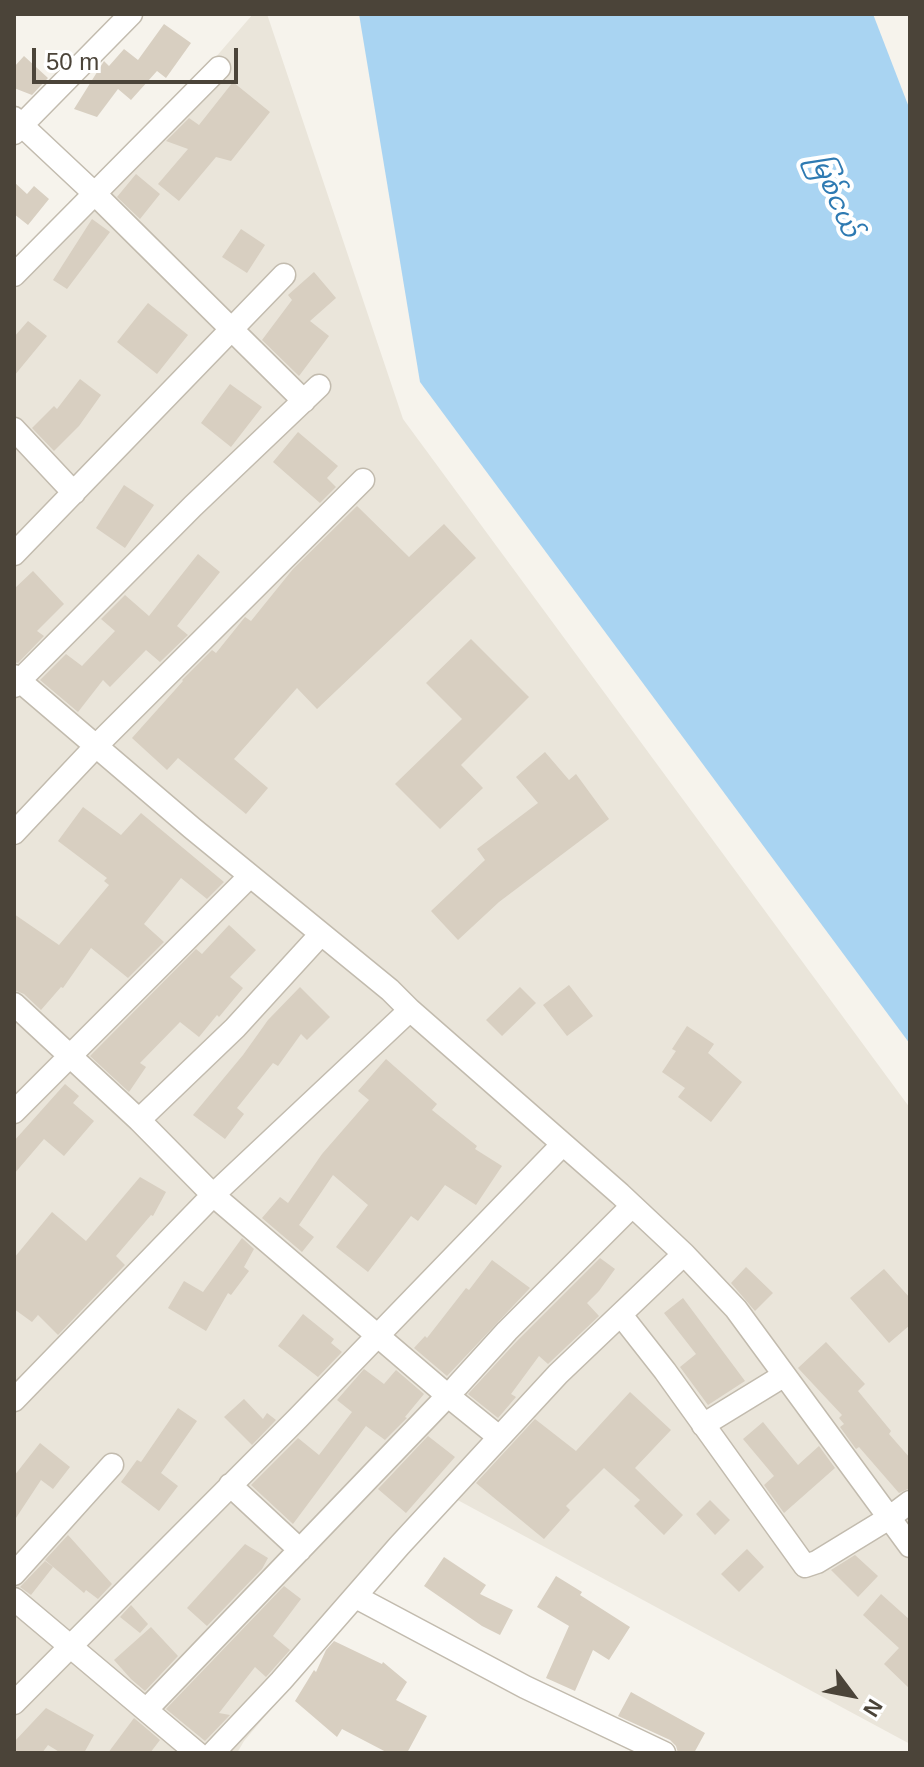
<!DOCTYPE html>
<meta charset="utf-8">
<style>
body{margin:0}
#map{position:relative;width:924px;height:1767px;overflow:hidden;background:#f6f3ec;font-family:Arial,sans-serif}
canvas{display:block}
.frame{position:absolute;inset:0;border:16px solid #4b4439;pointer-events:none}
.north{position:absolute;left:812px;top:1655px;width:80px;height:80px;-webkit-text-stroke:6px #fff;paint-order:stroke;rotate:122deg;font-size:22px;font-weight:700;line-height:32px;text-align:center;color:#4b4439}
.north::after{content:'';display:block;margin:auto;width:28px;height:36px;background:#4b4439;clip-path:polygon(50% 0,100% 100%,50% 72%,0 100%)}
.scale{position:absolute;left:32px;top:48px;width:206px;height:36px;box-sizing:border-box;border:4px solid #4b4439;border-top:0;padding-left:10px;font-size:24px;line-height:28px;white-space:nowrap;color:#4b4439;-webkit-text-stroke:6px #fff;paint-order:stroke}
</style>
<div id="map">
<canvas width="924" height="1767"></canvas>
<div class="frame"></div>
<div class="north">N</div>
<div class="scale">50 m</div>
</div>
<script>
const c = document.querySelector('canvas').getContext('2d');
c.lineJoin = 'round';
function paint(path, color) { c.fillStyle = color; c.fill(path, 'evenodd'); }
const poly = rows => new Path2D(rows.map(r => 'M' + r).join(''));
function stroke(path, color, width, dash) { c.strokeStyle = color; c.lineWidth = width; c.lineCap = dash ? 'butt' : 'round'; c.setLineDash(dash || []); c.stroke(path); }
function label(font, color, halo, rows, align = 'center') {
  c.font = font + ' Arial,"Noto Sans Myanmar",sans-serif'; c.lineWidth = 8; c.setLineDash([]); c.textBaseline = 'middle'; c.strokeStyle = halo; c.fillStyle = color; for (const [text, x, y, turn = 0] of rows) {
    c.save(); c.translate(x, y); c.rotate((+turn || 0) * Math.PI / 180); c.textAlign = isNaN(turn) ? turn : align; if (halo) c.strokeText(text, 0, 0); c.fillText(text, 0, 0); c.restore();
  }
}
paint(poly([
 [253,14,267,14,403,419,910,1108,910,1744,452,1497,244,1741,237,1753,14,1753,14,291]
]), '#eae5da');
paint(poly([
 [359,14,873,14,910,110,910,1044,420,382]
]), '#a9d4f2');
paint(poly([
 [164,24,191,43,166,78,157,71,131,100,118,89,97,117,74,109,104,61,109,66,124,49,138,60],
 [24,56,48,78,32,95,14,88,14,67],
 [233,82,270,112,231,161,216,157,179,201,158,184,188,149,166,141,189,118,199,125],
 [136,174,160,194,140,219,117,197],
 [14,182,27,194,34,186,49,199,28,225,14,214],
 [92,219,110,232,67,289,53,280],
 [241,229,265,245,247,273,222,257],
 [314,272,336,298,310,321,329,336,299,376,262,340,292,300,288,295],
 [148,303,188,335,157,374,117,342],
 [28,321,47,336,14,376,14,337],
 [80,379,101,395,79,426,54,451,32,428,54,406,57,409],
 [230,384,262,407,231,447,201,423],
 [298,432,338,466,327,478,336,487,320,503,273,462],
 [124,485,154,505,125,548,96,528],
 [357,506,409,557,444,524,476,558,317,709,297,688,234,759,268,788,246,814,178,758,167,770,132,738,183,681,182,680,212,650,216,653,245,617,251,621,293,569],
 [198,554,220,572,177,626,188,635,160,662,146,650,110,687,103,680,78,712,40,680,66,654,82,666,115,631,101,619,125,595,149,616],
 [33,571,64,604,37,631,44,636,18,663,14,662,14,589],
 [471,639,529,697,461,765,483,788,440,829,395,784,462,719,426,683],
 [545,752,569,780,576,774,609,819,499,902,458,940,431,911,485,860,477,849,538,803,516,777],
 [83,807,121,835,141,813,224,882,207,899,181,878,144,924,164,942,128,978,91,948,63,988,61,987,41,1010,24,994,14,990,14,914,59,945,109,885,104,881,107,878,58,841],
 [229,925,256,950,230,977,243,988,219,1017,217,1015,199,1037,180,1022,140,1063,146,1067,129,1092,90,1056,196,949,202,954],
 [569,985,593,1016,567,1036,543,1005],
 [300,987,330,1017,307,1040,301,1034,278,1066,273,1063,237,1108,244,1114,225,1139,193,1115,243,1055,268,1020],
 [520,987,536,1003,502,1036,486,1020],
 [687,1026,714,1044,708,1053,742,1082,711,1122,678,1097,685,1088,662,1072,676,1051,672,1049],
 [386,1059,437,1104,432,1110,477,1146,475,1149,502,1166,476,1205,445,1185,418,1221,411,1216,368,1272,336,1247,368,1205,333,1175,299,1225,314,1237,302,1252,262,1218,280,1197,288,1203,322,1154,369,1100,358,1091],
 [65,1084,79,1096,73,1103,94,1121,64,1156,44,1139,14,1174,14,1141],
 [140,1177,166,1192,153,1216,151,1215,116,1256,125,1265,58,1335,38,1315,32,1322,14,1309,14,1258,52,1212,86,1241],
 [242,1238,254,1249,244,1267,249,1271,231,1295,228,1293,206,1331,168,1308,184,1281,203,1292],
 [600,1258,615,1269,599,1291,587,1303,599,1316,548,1364,539,1356,511,1394,516,1397,498,1418,468,1394,517,1341],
 [492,1260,530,1288,447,1376,414,1348,425,1336,427,1338,466,1288,469,1290],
 [746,1267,773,1293,755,1311,731,1283],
 [884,1269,910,1298,910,1325,889,1343,850,1298],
 [683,1298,745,1381,708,1405,680,1367,696,1354,664,1313],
 [303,1314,334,1339,331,1343,342,1352,318,1377,278,1346],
 [826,1342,865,1384,858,1391,891,1431,889,1434,910,1458,910,1488,899,1493,859,1447,856,1449,840,1427,844,1424,839,1418,842,1415,798,1368],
 [364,1369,384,1384,396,1370,424,1394,405,1417,407,1418,385,1440,366,1426,293,1524,251,1485,298,1438,319,1455,352,1412,337,1400],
 [630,1392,671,1430,635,1468,683,1515,664,1535,634,1506,640,1500,604,1468,566,1506,570,1510,544,1539,476,1483,535,1419,576,1451],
 [244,1399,263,1419,267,1413,276,1420,252,1445,224,1417],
 [178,1408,197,1421,161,1473,178,1486,159,1511,121,1482,137,1460,141,1462],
 [763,1422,798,1465,819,1446,835,1468,784,1513,764,1485,774,1476,743,1439],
 [428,1436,455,1457,406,1513,378,1489],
 [40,1443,70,1467,53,1489,41,1480,14,1521,14,1476],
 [710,1500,730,1520,715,1535,696,1514],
 [68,1535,112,1584,98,1599,86,1590,84,1593,45,1560],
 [245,1544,268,1558,262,1569,207,1626,187,1608],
 [747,1549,764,1567,739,1592,721,1574],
 [855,1555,878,1576,858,1597,831,1570],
 [444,1557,486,1585,480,1594,513,1610,500,1635,482,1626,424,1586],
 [45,1561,53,1567,31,1595,20,1587],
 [556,1576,582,1592,580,1595,630,1627,609,1660,593,1650,575,1691,546,1678,569,1626,537,1607],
 [284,1586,301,1599,273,1636,290,1650,266,1677,255,1667,219,1713,230,1715,205,1741,166,1709],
 [881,1594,910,1620,910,1689,884,1664,899,1648,863,1615],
 [131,1605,148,1624,140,1633,120,1617],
 [151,1627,178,1656,145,1691,131,1679,114,1660],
 [334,1641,382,1664,383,1662,407,1682,396,1700,427,1716,407,1753,388,1753,342,1729,337,1737,295,1701,314,1670,316,1672,326,1650],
 [631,1692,705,1733,694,1753,678,1753,676,1746,670,1740,618,1716],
 [46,1708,94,1735,84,1753,61,1753,48,1745,42,1753,14,1753,14,1742],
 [134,1718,160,1740,150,1753,108,1753]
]), '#d8cfc1');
const minor = poly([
 [14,118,95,194,304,401],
 [14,133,131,14],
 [14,275,219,68],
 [14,429,74,493],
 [14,554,284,275],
 [14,676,192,828,390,990,410,1010,620,1194,684,1254],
 [14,686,193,506,319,386],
 [14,833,96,746,363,480],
 [14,1004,139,1120,213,1195,447,1395,499,1437],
 [14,1112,250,876],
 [139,1120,235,1028,321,934],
 [621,1315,665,1371,805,1566,817,1562,889,1518,910,1502],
 [14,1400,213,1195,410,1010],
 [703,1425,783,1376],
 [230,1485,300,1550],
 [14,1574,112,1465],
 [356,1597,525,1687,664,1753],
 [14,1599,197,1753],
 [14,1703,298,1418,562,1145],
 [146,1710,457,1386,507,1331,631,1207],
 [213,1753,281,1681,399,1546,558,1374,684,1254,736,1309,910,1546]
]);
stroke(minor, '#c2bbae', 25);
stroke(minor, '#fff', 22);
label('italic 26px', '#2e7ab2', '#fff', [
 ["မြစ်ငယ်",834,196,67]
]);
</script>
